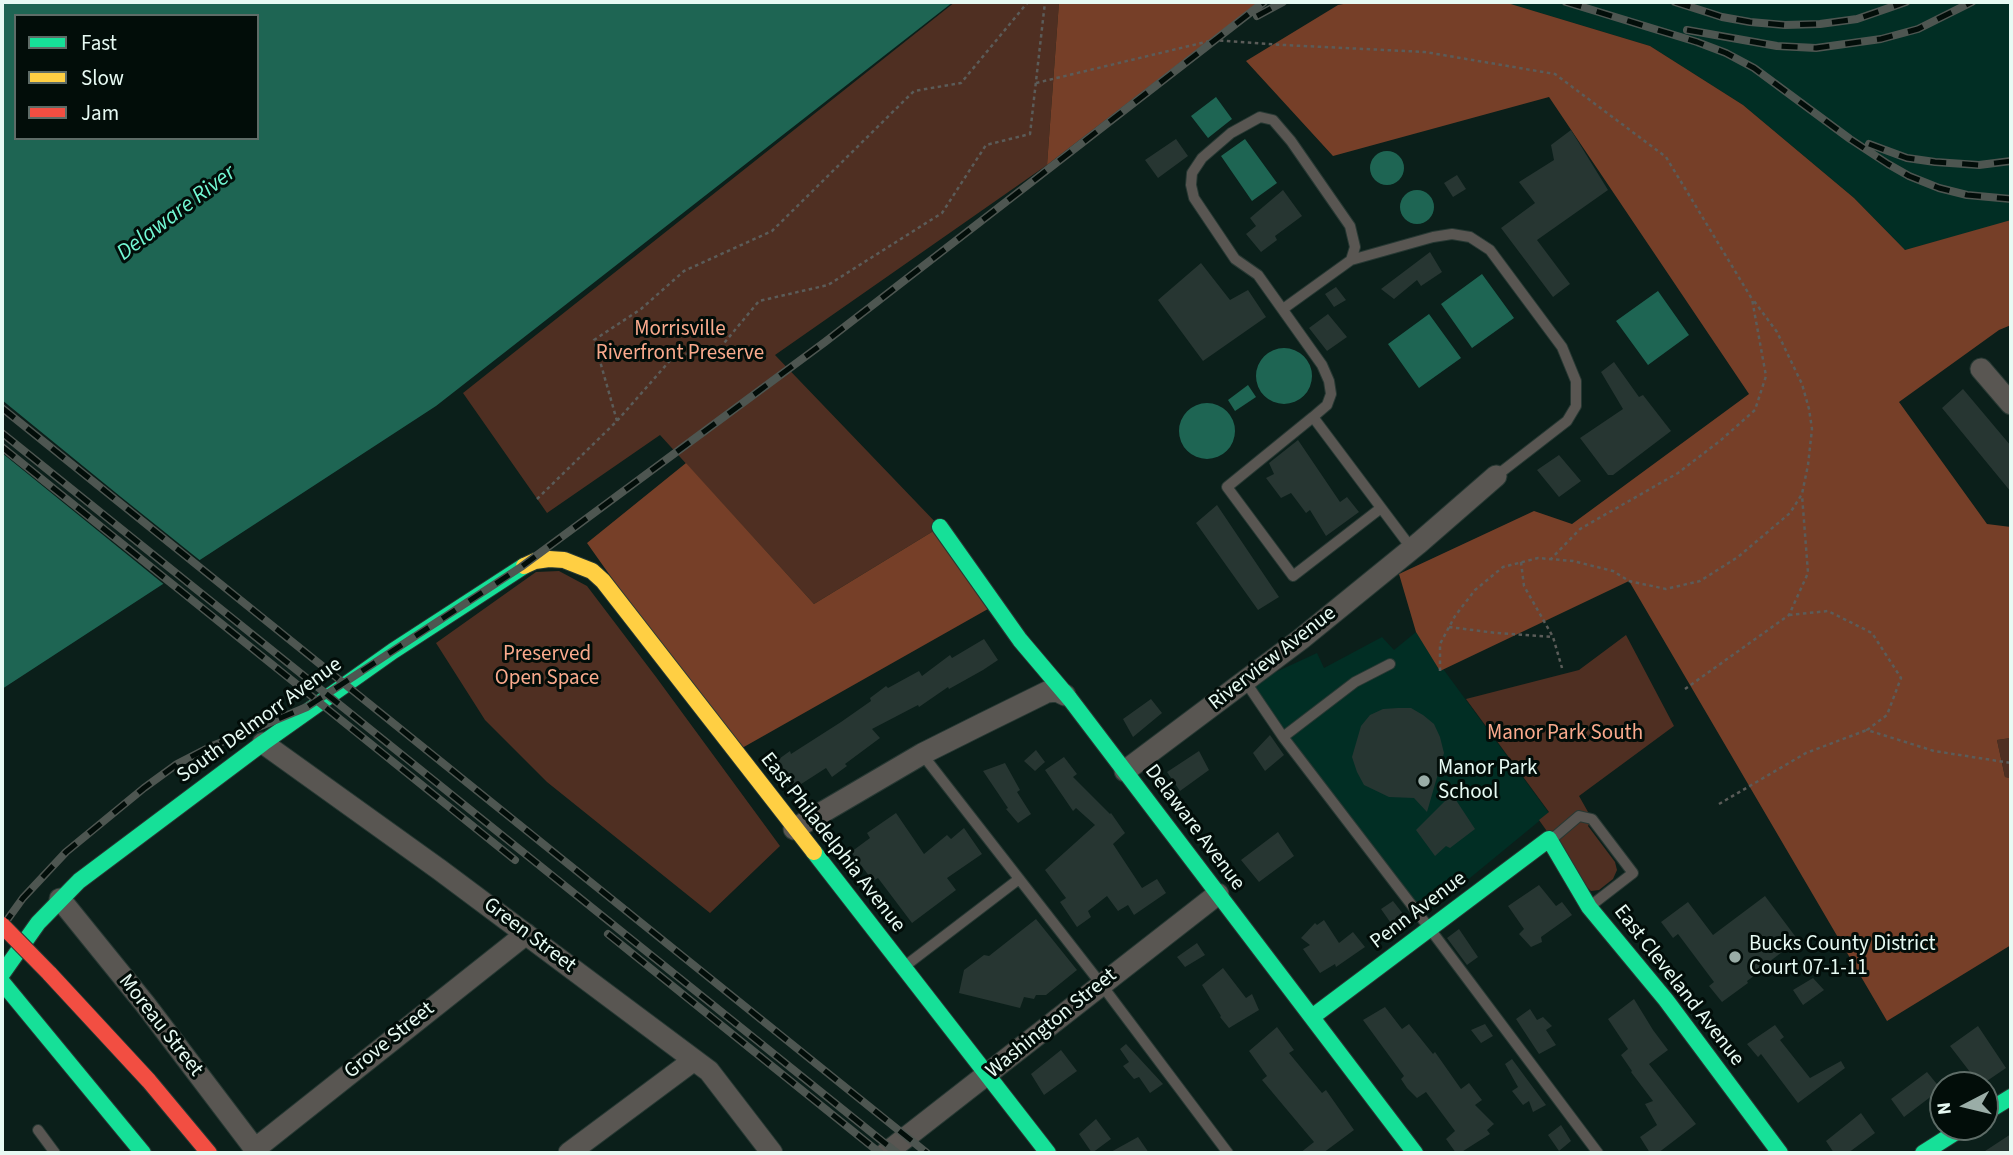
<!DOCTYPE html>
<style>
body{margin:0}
#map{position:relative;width:2013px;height:1155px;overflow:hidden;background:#0b1f1a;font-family:"Source Sans 3",sans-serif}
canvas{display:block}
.frame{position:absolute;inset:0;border:4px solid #e7faf3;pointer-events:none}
.legend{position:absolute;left:14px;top:14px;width:245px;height:126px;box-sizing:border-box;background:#020d09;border:2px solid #5e6c67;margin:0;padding:9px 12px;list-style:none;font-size:21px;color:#e7faf3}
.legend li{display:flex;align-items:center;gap:14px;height:35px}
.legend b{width:35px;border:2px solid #5e6c67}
.north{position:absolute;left:1929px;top:1071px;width:70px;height:70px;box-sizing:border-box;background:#020d09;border:2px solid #5e6c67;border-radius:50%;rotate:263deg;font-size:19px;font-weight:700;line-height:28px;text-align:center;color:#e7faf3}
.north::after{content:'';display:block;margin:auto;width:24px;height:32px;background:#9aada7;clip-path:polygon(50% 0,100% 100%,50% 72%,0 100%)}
</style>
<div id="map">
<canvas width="2013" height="1155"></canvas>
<div class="frame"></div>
<ul class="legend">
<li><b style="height:9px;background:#16e098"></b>Fast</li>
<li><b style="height:9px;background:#ffcf43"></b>Slow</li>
<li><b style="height:9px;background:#f24e42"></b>Jam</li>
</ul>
<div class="north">N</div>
</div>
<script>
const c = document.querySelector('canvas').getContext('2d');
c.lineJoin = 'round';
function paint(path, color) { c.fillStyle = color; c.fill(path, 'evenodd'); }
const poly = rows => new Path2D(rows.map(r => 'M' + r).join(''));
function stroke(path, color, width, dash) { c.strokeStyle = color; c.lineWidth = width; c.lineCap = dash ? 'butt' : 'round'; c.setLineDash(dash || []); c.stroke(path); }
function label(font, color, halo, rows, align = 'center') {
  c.font = font + ' "Source Sans 3",sans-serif'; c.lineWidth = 6; c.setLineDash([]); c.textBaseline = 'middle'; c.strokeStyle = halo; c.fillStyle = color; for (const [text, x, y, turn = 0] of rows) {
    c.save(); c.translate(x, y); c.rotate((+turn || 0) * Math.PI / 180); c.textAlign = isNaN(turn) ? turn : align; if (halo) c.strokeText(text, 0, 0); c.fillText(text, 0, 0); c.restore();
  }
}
paint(poly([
 [1476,2,2011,2,2011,221,1905,250,1854,198,1743,105,1650,46,1534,11],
 [1416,632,1549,813,1425,915,1298,749,1252,683,1317,653,1324,668,1382,637,1394,650]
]), '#012e24');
paint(poly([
 [955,2,1059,2,1047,165,775,355,940,527,814,604,660,435,547,513,463,393],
 [559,571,587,586,656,677,780,846,710,913,547,782,485,720,436,643,536,572],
 [1626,635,1674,726,1579,796,1592,819,1588,826,1615,862,1617,870,1613,879,1599,890,1591,891,1585,885,1539,820,1549,812,1466,699,1579,670],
 [2011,738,2011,778,2005,777,1997,740]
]), '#4f2f22');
paint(poly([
 [1059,2,1259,2,1047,165],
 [1354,2,1504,2,1650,46,1743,105,1854,198,1905,250,2011,220,2011,325,1999,330,1899,402,1987,524,2011,527,2011,738,1997,740,2005,777,2011,778,2011,945,1887,1021,1629,581,1440,671,1416,632,1399,574,1534,511,1572,524,1749,394,1549,97,1333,156,1246,61,1338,5],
 [686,463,814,604,940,527,995,605,735,752,587,543]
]), '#763f28');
paint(poly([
 [2,2,953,2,436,406,2,689],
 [16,16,257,16,257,138,16,138],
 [1216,97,1232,119,1208,138,1191,116],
 [1245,139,1277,183,1252,201,1221,156],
 '1370 168a17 17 0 1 1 34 0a17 17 0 1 1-34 0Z',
 '1400 207a17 17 0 1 1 34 0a17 17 0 1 1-34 0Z',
 [1482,274,1514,318,1472,348,1441,304],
 [1658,291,1689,335,1648,365,1616,321],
 [1429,314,1461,358,1419,388,1388,344],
 '1256 376a28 28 0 1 1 56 0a28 28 0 1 1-56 0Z',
 [1248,385,1256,397,1235,411,1228,400],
 '1179 431a28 28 0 1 1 56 0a28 28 0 1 1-56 0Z'
]), '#1e6553');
paint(poly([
 [2,400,121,497,202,562,166,586,2,453]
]), '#0b1f1a');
paint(poly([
 [1571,130,1608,190,1537,240,1570,284,1553,297,1501,228,1535,203,1519,182,1554,160,1551,145],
 [1176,139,1188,156,1158,178,1145,160],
 [1457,175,1466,189,1453,197,1444,183],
 [1283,190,1302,216,1275,236,1277,240,1261,252,1246,234,1256,226,1250,218],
 [1430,252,1442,272,1421,286,1417,280,1394,299,1381,289],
 [1201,263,1230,300,1248,290,1266,317,1203,361,1158,300],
 [1336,287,1346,300,1334,307,1325,294],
 [1328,314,1347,337,1327,351,1309,328],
 [1614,362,1639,397,1643,395,1671,431,1613,475,1608,475,1580,438,1623,409,1601,372],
 [1963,389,2011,446,2011,492,1942,408],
 [1298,440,1340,502,1347,497,1359,512,1326,536,1310,510,1306,513,1291,493,1281,498,1266,478,1274,474,1269,463],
 [1559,455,1581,481,1559,497,1537,470],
 [1217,505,1279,597,1258,610,1196,523],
 [984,639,998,660,983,670,949,689,948,687,919,707,918,705,872,729,880,738,845,764,847,766,832,777,826,768,795,788,776,761,790,751,791,754,841,722,871,701,870,698,886,686,888,688,919,671,922,676,950,655,952,658],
 [1151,699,1162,713,1133,737,1123,719],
 [1398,708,1411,708,1423,715,1434,724,1440,737,1444,753,1427,812,1414,798,1389,797,1364,785,1357,772,1352,757,1361,726,1370,715,1383,709],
 [1270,735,1284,755,1265,771,1253,753],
 [1036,750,1045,762,1035,771,1024,761],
 [1199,751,1209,770,1180,791,1167,772],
 [1064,757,1077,774,1073,777,1110,814,1111,813,1125,833,1113,844,1142,888,1157,879,1166,893,1134,915,1128,905,1118,911,1107,896,1088,911,1091,917,1077,927,1060,902,1066,898,1045,870,1095,825,1076,808,1073,811,1045,770],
 [1005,763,1020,790,1017,792,1031,814,1018,823,1006,809,1008,808,983,771],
 [1452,794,1475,829,1450,848,1446,846,1435,856,1416,830],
 [896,813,924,854,947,835,951,839,964,828,982,854,947,878,956,890,912,923,878,878,873,881,851,852,870,838,867,833],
 [1278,832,1294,856,1259,882,1241,860],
 [1539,885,1556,906,1562,902,1572,915,1541,937,1542,942,1531,947,1519,934,1524,929,1508,906],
 [1765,896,1798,940,1753,974,1754,976,1747,981,1748,983,1722,1002,1709,986,1714,982,1678,934,1673,938,1661,922,1688,902,1713,935],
 [1393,901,1407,919,1395,929,1381,909],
 [1036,919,1077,970,1046,995,1036,995,1034,999,1024,997,1020,1008,959,993,964,970,984,955,989,956],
 [1324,920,1339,943,1353,932,1365,947,1336,967,1335,964,1320,973,1303,949,1310,945,1301,938,1315,923,1317,925],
 [1459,929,1478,957,1467,965,1447,938],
 [1197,943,1205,955,1185,967,1177,957],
 [1223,968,1246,998,1252,994,1259,1010,1229,1028,1220,1017,1221,1016,1202,985],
 [1813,978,1824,990,1803,1005,1793,990],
 [1634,999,1653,1030,1668,1050,1649,1064,1696,1124,1658,1153,1650,1153,1640,1137,1657,1125,1645,1104,1653,1101,1631,1072,1632,1071,1621,1055,1628,1049,1608,1019],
 [1385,1007,1402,1029,1409,1024,1433,1054,1435,1052,1461,1089,1469,1083,1482,1100,1475,1105,1494,1124,1487,1130,1490,1134,1460,1153,1456,1153,1446,1139,1455,1131,1426,1092,1417,1098,1407,1088,1401,1079,1404,1076,1363,1020],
 [1530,1009,1537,1020,1543,1017,1552,1026,1546,1030,1556,1045,1539,1054,1516,1019],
 [1485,1024,1493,1036,1481,1043,1471,1030],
 [1775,1025,1784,1037,1780,1040,1810,1078,1841,1061,1845,1068,1798,1103,1761,1054,1758,1057,1747,1044],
 [1978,1026,2006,1068,1981,1085,1980,1085,1950,1046],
 [1277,1027,1294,1050,1289,1053,1322,1093,1326,1090,1354,1130,1323,1153,1300,1153,1314,1142,1262,1080,1267,1076,1249,1051],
 [1126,1044,1163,1084,1150,1093,1139,1077,1134,1079,1123,1066,1129,1062,1120,1049],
 [1061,1050,1077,1071,1044,1095,1031,1074],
 [1512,1059,1546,1105,1533,1112,1529,1101,1523,1105,1512,1091,1518,1087,1505,1064],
 [1927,1072,1941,1089,1904,1117,1891,1099],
 [1861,1113,1875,1133,1848,1153,1834,1153,1826,1141],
 [1096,1119,1111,1139,1092,1153,1079,1134],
 [1561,1125,1571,1141,1559,1151,1548,1135],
 [2011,1134,2011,1153,1982,1153],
 [1138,1137,1149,1153,1109,1153]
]), '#273632');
const lane = poly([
 [1351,260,1433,237,1452,234,1470,237,1490,250,1562,347,1576,381,1576,406,1567,421,1496,476],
 [1283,309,1351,260,1355,247,1350,226,1291,141,1273,120,1260,117,1231,133,1202,158,1192,173,1191,185,1194,198,1235,259,1258,275,1322,365,1329,381,1331,394,1327,405,1313,417],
 [1381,508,1293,576,1227,487,1313,417,1412,549],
 [1245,681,1283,737,1430,929,1598,1153],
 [1283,737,1355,682,1390,664],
 [922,754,1101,984,1228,1153],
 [1552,839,1579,816,1592,819,1633,873,1589,907],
 [905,966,1019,879],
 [38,1130,55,1153]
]);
const street = poly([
 [1981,369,2011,404],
 [263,743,440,870,709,1071,772,1153],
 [1125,771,1301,639,1419,543,1496,476],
 [794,829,922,754,982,724,1047,692,1057,691,1065,695],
 [60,899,145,1004,258,1153],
 [255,1149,526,934],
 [569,1153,694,1060],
 [886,1153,1218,894]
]);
const fast = poly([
 [940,527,1020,640,1070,699,1415,1153],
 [814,852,1048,1153],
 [2,974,38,923,79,881,263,743,393,651,524,566],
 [2,982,143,1153],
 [1312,1017,1549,839,1589,907,1666,1000,1780,1153],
 [1985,1113,2011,1097],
 [1923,1153,1964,1127]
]);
const slow = poly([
 [524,566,535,561,549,559,564,560,592,571,603,581,814,852]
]);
const jam = poly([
 [49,973,149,1081,209,1153]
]);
stroke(lane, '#273833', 12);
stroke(street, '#273833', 23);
stroke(fast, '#273833', 18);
stroke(slow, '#273833', 18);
stroke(jam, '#273833', 18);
stroke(poly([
 [1036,83,1214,40,1284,45,1425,52,1555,74,1666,157,1752,299,1766,376,1755,410,1721,440,1678,473,1580,529,1551,559],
 [617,421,594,340,641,309,684,271,772,231,914,91,961,83,1028,2],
 [537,499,617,421,674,356,720,348,759,301,828,285,942,213,986,145,1030,134,1045,2],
 [1521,562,1524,586,1553,637,1562,668],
 [1789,615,1828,611,1872,633,1901,678,1887,715,1867,730,1934,751,2011,763],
 [1449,627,1496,633,1553,637],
 [1440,671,1440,644,1455,616,1475,590,1503,567,1538,558,1573,561,1613,571,1629,581,1666,589,1700,581,1738,557,1790,513,1802,494,1808,465,1812,429,1809,409,1802,384,1777,332,1754,301],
 [1685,689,1789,615,1808,573,1802,495],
 [1719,804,1806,753,1867,730]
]), '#5b5c59', 2.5, [3.5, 3.5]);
stroke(lane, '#595652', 10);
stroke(street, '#595652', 21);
stroke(fast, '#16e098', 16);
stroke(slow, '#ffcf43', 16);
stroke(jam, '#f24e42', 16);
const rail = poly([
 [1566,2,1697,42,1726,53,1754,68,1850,139,1888,164,1909,176,1939,188,1967,195,2011,199],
 [1675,2,1722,17,1750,22,1785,25,1820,24,1857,19,1906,2],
 [1257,16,1283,2],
 [1687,30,1777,46,1816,48,1881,39,1918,29,1972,2],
 [1869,144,1907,158,1935,162,1979,165,2011,161],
 [2,408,927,1153],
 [2,433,897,1153],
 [2,447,515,860],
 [2,927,23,898,66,852,144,788,177,764,210,747,307,707,521,567,825,342,1264,2],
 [608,934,880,1153]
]);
stroke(rail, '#4e5651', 8);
stroke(rail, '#020d09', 5, [16]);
const jamBridge = poly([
 [2,925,49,973]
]);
stroke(jamBridge, '#273833', 18, []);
stroke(jamBridge, '#f24e42', 16);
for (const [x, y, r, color] of [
 [1424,781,7,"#9aada7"],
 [1735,957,7,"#9aada7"]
]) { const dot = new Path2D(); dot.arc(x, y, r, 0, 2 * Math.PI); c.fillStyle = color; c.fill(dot); stroke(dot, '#020d09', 2.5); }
label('21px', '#faaa8d', '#020d09', [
 ["Morrisville",680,330],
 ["Riverfront Preserve",680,354],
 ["Preserved",547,655],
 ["Open Space",547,679],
 ["Manor Park South",1565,734]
]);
label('21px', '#e7faf3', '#020d09', [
 ["Riverview Avenue",1273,659,-38],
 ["South Delmorr Avenue",260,721,-36],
 ["Delaware Avenue",1194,828,53],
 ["East Philadelphia Avenue",832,843,52],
 ["Penn Avenue",1419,911,-37],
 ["Green Street",529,936,37],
 ["East Cleveland Avenue",1678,986,52],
 ["Washington Street",1052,1024,-39],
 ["Moreau Street",160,1026,52],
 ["Grove Street",390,1041,-39]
]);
label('21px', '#e7faf3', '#020d09', [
 ["Manor Park",1438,769],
 ["School",1438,793],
 ["Bucks County District",1749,945],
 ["Court 07-1-11",1749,969]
], 'left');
label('italic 23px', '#73f9d4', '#020d09', [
 ["Delaware River",177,214,-37]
]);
</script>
